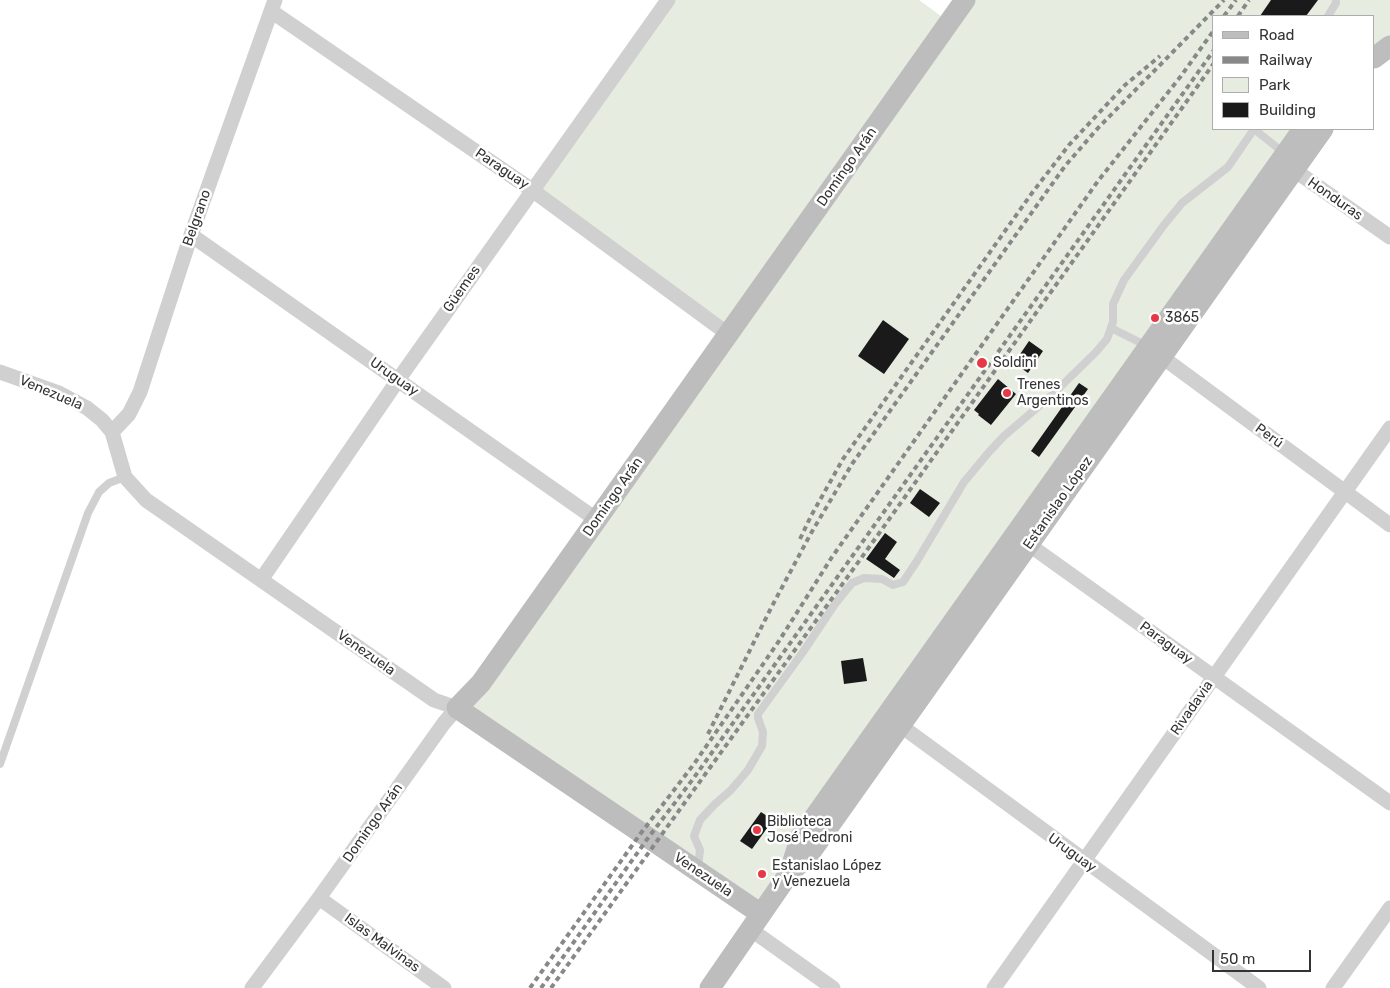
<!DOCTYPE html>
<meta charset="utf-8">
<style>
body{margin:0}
#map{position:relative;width:1390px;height:988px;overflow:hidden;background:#fff;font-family:Rubik,sans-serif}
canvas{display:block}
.legend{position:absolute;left:1212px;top:15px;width:162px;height:115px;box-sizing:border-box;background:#fff;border:1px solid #adadad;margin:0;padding:6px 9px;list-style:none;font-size:15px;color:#333}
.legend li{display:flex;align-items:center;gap:10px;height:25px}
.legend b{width:25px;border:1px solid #adadad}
.scale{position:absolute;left:1212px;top:950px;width:99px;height:22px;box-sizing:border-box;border:2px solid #333;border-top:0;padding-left:6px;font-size:15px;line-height:18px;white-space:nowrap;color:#333;-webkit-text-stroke:4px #fff;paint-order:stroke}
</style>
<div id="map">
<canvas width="1390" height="988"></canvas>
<ul class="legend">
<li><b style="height:6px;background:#bdbdbd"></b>Road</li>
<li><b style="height:6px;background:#888"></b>Railway</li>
<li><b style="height:14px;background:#e6ecdf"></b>Park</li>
<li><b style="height:14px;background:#1a1a1a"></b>Building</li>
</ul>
<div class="scale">50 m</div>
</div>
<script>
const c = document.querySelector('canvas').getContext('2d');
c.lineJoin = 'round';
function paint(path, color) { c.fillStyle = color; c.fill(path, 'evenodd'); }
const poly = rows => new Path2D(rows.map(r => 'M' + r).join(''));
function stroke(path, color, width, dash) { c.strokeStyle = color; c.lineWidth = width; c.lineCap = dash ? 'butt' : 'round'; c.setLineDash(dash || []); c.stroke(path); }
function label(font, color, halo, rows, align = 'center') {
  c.font = font + ' Rubik,sans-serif'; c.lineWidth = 5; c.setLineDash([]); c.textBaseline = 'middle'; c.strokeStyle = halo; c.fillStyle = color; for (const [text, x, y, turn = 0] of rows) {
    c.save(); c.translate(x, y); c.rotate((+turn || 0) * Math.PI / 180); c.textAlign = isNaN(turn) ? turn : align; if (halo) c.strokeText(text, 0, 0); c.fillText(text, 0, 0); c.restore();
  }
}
paint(poly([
 [668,0,919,0,949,22,965,0,1390,0,1390,35,1385,49,1374,58,1374,16,1214,16,1214,129,1303,129,761,914,457,708,728,335,532,190]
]), '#e6ecdf');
paint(poly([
 [1271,0,1318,0,1306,16,1260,16],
 [883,320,909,339,884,374,858,356],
 [1029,341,1043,351,1028,373,1014,363],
 [998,379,1016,394,991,425,978,415,979,414,974,410],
 [1079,383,1088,389,1039,457,1031,451],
 [920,489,940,503,929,517,910,503],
 [885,533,897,542,885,559,900,570,894,578,866,559],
 [863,658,867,681,844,684,841,661],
 [761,812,773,820,752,849,740,841]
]), '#1a1a1a');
stroke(poly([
 [1328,16,1336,3,1336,0],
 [1254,129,1284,153],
 [1111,328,1147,346],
 [0,764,88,513,99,492,109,483,125,477],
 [698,867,700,850,694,836,700,820,714,805,731,790,748,770,762,746,763,732,758,718,758,714,803,652,835,604,852,583,864,578,882,579,893,585,903,582,917,561,964,482,989,452,1004,436,1052,395,1096,352,1107,339,1113,322,1113,304,1124,280,1164,225,1182,203,1228,167,1254,129]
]), '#d0d0d0', 8);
stroke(poly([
 [271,11,532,190,728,334],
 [1287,165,1390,237],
 [191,235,597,520],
 [1154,351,1390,525],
 [0,372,59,393,87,408,102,420,112,432,125,477,146,500,434,700,457,708,444,723,319,898,252,988],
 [112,432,129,414,140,392,191,235,275,0],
 [1021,539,1390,803],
 [261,580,398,380,668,0],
 [893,720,1259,988],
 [319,898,444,988],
 [750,929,833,988],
 [994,988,1390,428],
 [1333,988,1390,908]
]), '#d0d0d0', 15);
stroke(poly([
 [1374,58,1390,46],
 [791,868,801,836,1303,129],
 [761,914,457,708,481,683,965,0],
 [710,988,788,875,810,853,1323,129]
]), '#bdbdbd', 21);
stroke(poly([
 [1224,16,1236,0],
 [1238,16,1249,0],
 [800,539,811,516,843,459,1032,193,1069,145,1125,85,1160,56],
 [708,734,771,608,810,535,852,464,1065,166,1098,128,1224,0],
 [530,988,641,833,694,764,779,641,832,557,1098,181,1181,76,1214,30],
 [541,988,648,838,693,779,1214,50],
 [551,988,880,532,1214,63]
]), '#888', 4, [5, 4]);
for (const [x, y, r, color] of [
 [1155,318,5,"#e63946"],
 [982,363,6,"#e63946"],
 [1007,393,5,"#e63946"],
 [757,830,5,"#e63946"],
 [762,874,5,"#e63946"]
]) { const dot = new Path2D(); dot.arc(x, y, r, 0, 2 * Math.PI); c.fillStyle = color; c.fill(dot); stroke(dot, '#fff', 2); }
label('14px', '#333', '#fff', [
 ["Domingo Arán",847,167,-55],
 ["Paraguay",502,169,34],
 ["Honduras",1335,199,35],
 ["Belgrano",197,218,-71],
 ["Güemes",462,289,-55],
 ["Uruguay",394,377,35],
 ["Venezuela",51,393,23],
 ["Perú",1269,436,36],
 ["Domingo Arán",613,497,-55],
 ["Estanislao López",1058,503,-55],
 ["Paraguay",1166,643,36],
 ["Venezuela",366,653,35],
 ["Rivadavia",1192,708,-55],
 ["Domingo Arán",373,823,-55],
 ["Uruguay",1072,853,36],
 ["Venezuela",703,875,34],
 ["Islas Malvinas",382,943,36]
]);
label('14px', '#333', '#fff', [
 ["3865",1165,318],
 ["Soldini",993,363],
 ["Trenes",1017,385],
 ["Argentinos",1017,401],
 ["Biblioteca",767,822],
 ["José Pedroni",767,838],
 ["Estanislao López",772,866],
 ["y Venezuela",772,882]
], 'left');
</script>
